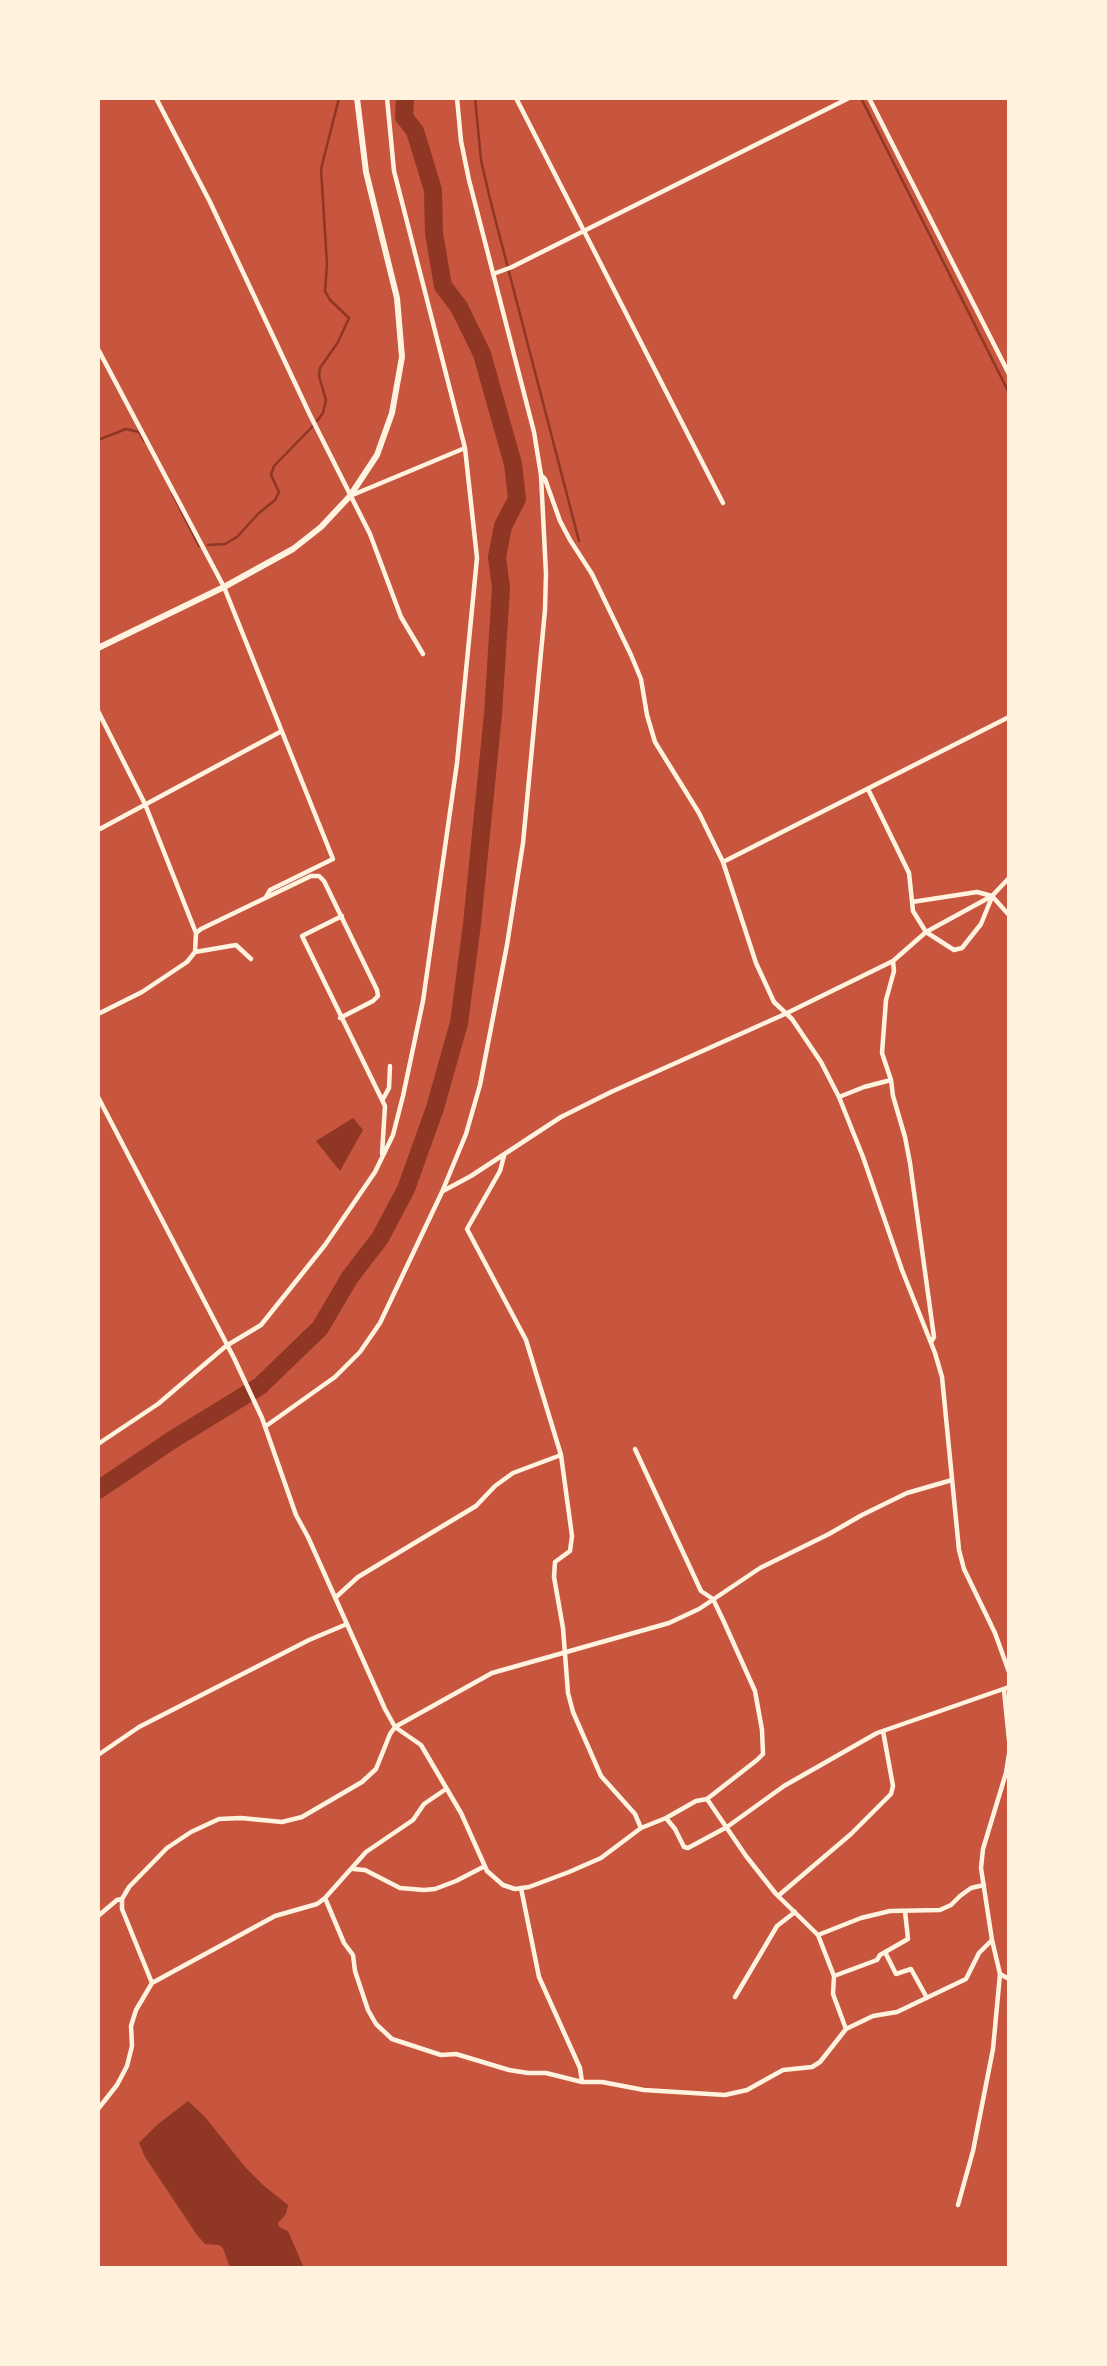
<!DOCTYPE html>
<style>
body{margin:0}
#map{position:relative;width:1107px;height:2366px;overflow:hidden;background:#c8553d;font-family:Manrope,sans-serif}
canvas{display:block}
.frame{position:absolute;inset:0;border:100px solid #fff3e0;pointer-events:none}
</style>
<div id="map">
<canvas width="1107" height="2366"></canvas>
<div class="frame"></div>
</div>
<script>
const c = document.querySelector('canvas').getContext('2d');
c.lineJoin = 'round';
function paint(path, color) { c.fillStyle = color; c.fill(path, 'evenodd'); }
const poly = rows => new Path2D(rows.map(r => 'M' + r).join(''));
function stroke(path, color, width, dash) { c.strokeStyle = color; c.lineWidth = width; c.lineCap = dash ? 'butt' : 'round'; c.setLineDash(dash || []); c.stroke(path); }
paint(poly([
 [353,1118,363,1130,340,1171,316,1141],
 [188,2101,205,2117,245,2167,263,2185,288,2205,286,2214,278,2223,279,2227,288,2231,304,2268,230,2268,223,2248,219,2245,205,2244,197,2235,145,2157,139,2143,157,2125]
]), '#8f3625');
stroke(poly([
 [475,98,481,160,490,199,579,541],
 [861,98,1009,393],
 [317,421,323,413,326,400,319,376,320,368,338,342,349,318,330,300,325,291,327,264,321,169,339,98],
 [98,440,126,429,139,432,144,441],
 [172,493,199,546],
 [208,545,225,544,237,537,259,513,275,500,279,492,271,475,274,466,313,426]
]), '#8f3625', 2.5);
stroke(poly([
 [98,1490,172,1440,260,1386,320,1328,350,1277,380,1238,406,1189,435,1108,459,1023,472,924,493,714,501,588,497,557,503,526,517,499,513,464,482,354,459,307,443,286,434,233,433,190,415,131,404,117,405,98]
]), '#8f3625', 18);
stroke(poly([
 [156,98,210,202,310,415,370,534,401,617,423,654],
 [516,98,723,503],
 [869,98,1009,374],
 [493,274,512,267,849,98],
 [98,349,224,587,333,859,270,890,266,897],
 [541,475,545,479,560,521,570,540,592,574,631,655,641,679,647,715,655,742,699,813,723,862,756,963,774,1002,792,1019,821,1062,839,1097,863,1157,902,1270,935,1353,942,1377,959,1550,964,1569,995,1633,1009,1672],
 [350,496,465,448],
 [98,711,145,804,196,933],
 [868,789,909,873,913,911,926,932,954,950,962,948,981,924,992,897],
 [98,830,280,732],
 [723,862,1009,717],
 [912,902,977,892,992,896,1009,915],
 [342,916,302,936,385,1106,382,1154],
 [195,952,236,945,251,959],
 [893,961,894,971,886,1000,882,1053,891,1080,893,1096,905,1137,910,1163,934,1337,931,1342],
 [98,1014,142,992,187,962,195,952,196,933,201,929,311,876,319,876,324,881,377,990,378,996,373,1001,340,1018],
 [98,1097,234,1358,262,1418,296,1515,308,1537,385,1709,395,1727,421,1745,461,1813,487,1871,503,1885,515,1889,529,1887,569,1872,601,1858,641,1828,666,1818,675,1829,684,1847,688,1848,727,1827,784,1786,877,1733,1009,1687],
 [839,1097,864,1087,891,1080],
 [383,1099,389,1088,390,1066],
 [504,1156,500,1171,467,1229,526,1340,561,1455,572,1536,570,1551,555,1562,554,1577,563,1628,568,1693,573,1712,601,1776,635,1814,641,1828],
 [443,1191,471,1176,561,1117,611,1092,785,1014,893,961,926,932,992,896,1009,878],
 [266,1426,335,1377,360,1352,380,1323,442,1192,466,1134,480,1085,507,945,523,843,545,610,546,574,541,475,534,432,469,180,461,141,457,98],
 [98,1444,158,1404,226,1346,261,1325,325,1245,375,1172,393,1135,403,1096,423,1001,457,763,477,558,465,448,394,171,387,98],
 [635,1449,701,1591,713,1599,724,1622,755,1691,762,1730,763,1754,757,1760,707,1799,696,1801,666,1818],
 [335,1598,358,1577,476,1506,495,1486,513,1473,561,1455],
 [1004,1690,1009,1740],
 [1009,1754,1006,1773,983,1849,981,1868,992,1940,1000,1974,1009,1979],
 [98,1755,139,1727,309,1640,347,1624],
 [707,1799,746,1856,776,1894,818,1935,834,1976,833,1994,846,2029],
 [353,1869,365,1870,400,1888,424,1890,435,1889,456,1881,485,1866],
 [521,1888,539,1977,580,2068,582,2082],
 [778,1896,851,1834,891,1794,893,1786,883,1731],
 [325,1898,366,1852,413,1820,424,1804,446,1789],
 [98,1916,117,1900,122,1899],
 [818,1935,861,1918,890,1911,940,1910,951,1905,960,1896,971,1888,984,1885],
 [885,1952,896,1974,911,1969,927,1998],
 [834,1976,877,1960,880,1955,908,1939,905,1911],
 [152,1983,122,1909,122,1899,129,1887,167,1848,191,1832,219,1819,241,1818,282,1822,302,1817,362,1782,376,1769,390,1734,395,1727,492,1673,669,1623,699,1609,760,1568,829,1534,862,1515,907,1493,952,1480],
 [735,1997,777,1926,795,1912],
 [98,2109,117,2085,127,2066,132,2046,131,2026,136,2010,152,1983,275,1916,317,1904,325,1898,344,1943,353,1955,355,1971,368,2010,376,2024,392,2039,441,2055,456,2054,509,2070,528,2073,546,2073,582,2082,602,2082,644,2090,725,2095,747,2090,783,2070,812,2067,820,2062,846,2029,873,2016,897,2012,966,1979,979,1953,992,1940],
 [958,2205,973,2151,993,2049,1000,1974]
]), '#fff3e0', 4.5);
stroke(poly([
 [98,648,224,587,293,549,321,527,350,496,377,455,392,413,402,357,397,298,366,172,357,98]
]), '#fff3e0', 6);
</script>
